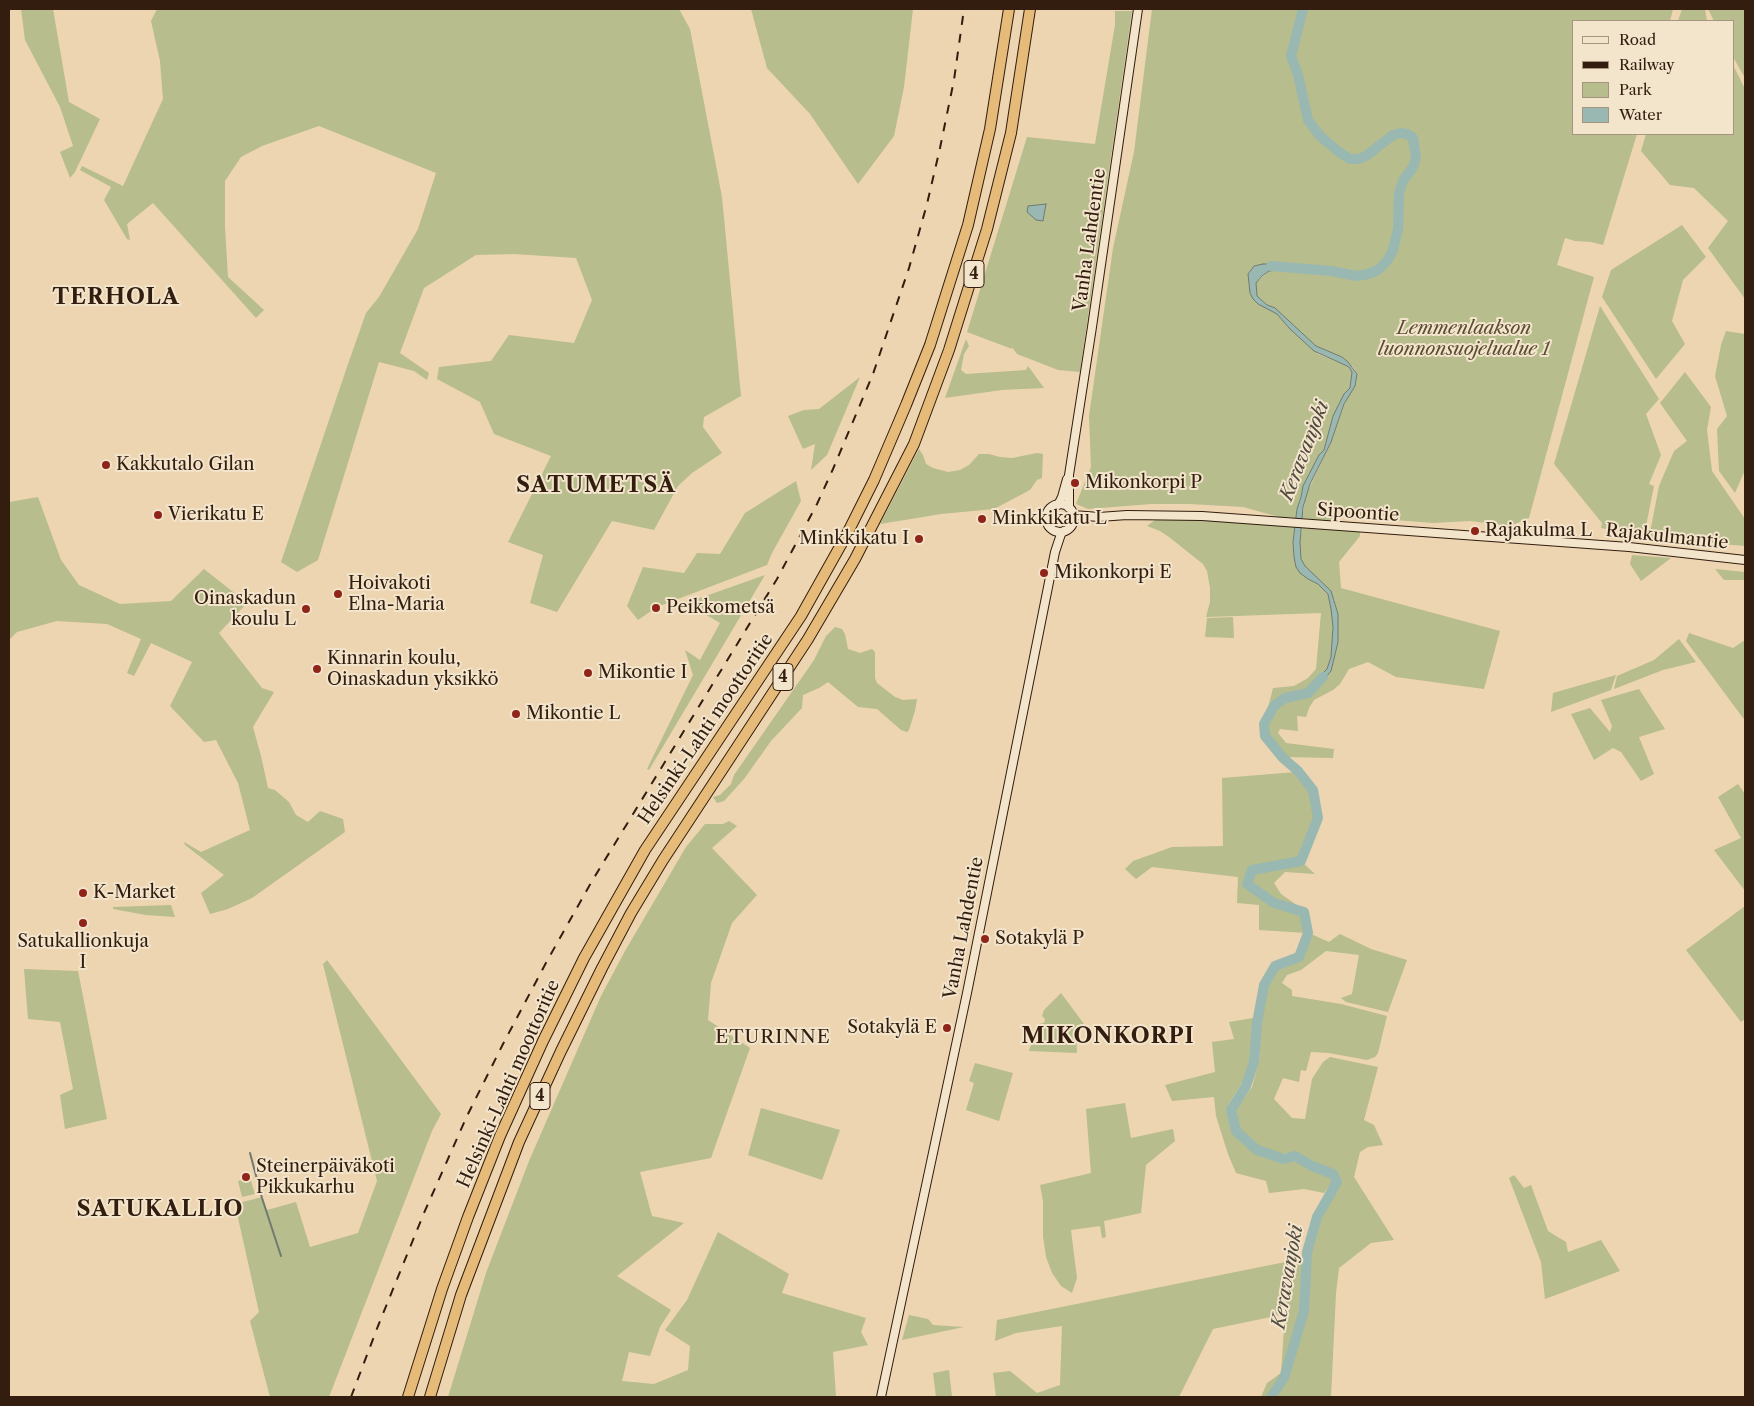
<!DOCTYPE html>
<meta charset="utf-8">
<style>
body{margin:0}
#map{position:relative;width:1754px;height:1406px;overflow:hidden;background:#ecd5b0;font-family:"Libre Caslon Text",serif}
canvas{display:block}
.frame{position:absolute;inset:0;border:10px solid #321d0f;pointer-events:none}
.legend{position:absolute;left:1572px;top:20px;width:162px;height:115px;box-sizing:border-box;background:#f3e4cc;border:1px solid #a69480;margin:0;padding:6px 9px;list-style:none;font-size:15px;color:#321d0f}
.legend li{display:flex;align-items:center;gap:10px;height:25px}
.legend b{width:25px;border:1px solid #a69480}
</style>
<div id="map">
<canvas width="1754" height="1406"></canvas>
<div class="frame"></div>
<ul class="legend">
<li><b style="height:6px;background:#f3e4cc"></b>Road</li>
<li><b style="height:6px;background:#321d0f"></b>Railway</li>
<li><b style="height:14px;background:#b7bd8c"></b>Park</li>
<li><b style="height:14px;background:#99b8b1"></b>Water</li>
</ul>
</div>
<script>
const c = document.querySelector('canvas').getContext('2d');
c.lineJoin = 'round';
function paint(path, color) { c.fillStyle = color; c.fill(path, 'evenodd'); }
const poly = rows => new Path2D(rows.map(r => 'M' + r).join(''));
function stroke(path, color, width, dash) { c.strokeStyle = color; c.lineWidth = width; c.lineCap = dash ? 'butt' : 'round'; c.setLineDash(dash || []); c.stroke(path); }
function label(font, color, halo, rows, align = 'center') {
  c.font = font + ' "Libre Caslon Text",serif'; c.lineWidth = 4; c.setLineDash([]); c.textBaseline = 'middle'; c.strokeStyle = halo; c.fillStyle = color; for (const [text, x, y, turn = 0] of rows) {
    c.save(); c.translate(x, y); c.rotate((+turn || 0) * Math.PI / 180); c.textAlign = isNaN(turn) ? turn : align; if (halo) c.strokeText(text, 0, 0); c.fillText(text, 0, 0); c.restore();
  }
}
paint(poly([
 [21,9,53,9,69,102,100,119,75,172,70,178,60,152,73,146,60,107,25,40],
 [157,9,679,9,690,29,722,197,741,396,704,417,703,427,722,453,692,473,678,486,654,530,612,521,557,612,530,603,543,555,508,542,551,456,494,434,480,402,437,379,439,367,491,361,509,335,574,343,592,300,576,258,514,254,476,255,424,288,400,353,429,373,427,380,414,371,379,362,318,560,297,572,281,562,348,364,366,313,379,297,418,229,436,173,319,126,262,146,241,157,225,181,225,227,228,277,264,310,256,318,153,203,127,224,130,240,127,239,104,200,111,187,80,170,82,166,123,186,163,99,160,61,151,21],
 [751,9,913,9,904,87,894,136,858,184,810,114,767,68],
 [1152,9,1673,9,1670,21,1573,21,1573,134,1637,134,1603,245,1591,242,1575,241,1565,238,1557,265,1594,277,1529,518,1510,526,1470,521,1433,523,1343,516,1327,521,1302,518,1306,495,1331,442,1346,400,1355,386,1357,374,1354,368,1342,357,1316,346,1257,296,1256,283,1269,271,1283,267,1281,264,1263,264,1254,266,1248,274,1250,293,1277,314,1290,329,1318,354,1345,365,1349,367,1352,372,1350,388,1344,394,1333,416,1324,450,1319,455,1303,486,1301,497,1297,509,1296,518,1279,517,1243,507,1189,504,1151,504,1088,509,1076,504,1091,467,1089,416,1113,248,1134,152],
 [1682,9,1705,9,1707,21,1678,21],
 [1708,9,1745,9,1745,78,1733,57,1733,21,1714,21],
 [1115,11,1132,11,1080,372,1058,370,1017,354,1012,347,1012,349,967,332,1027,137,1095,144,1115,25],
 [1733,65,1745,89,1745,299,1708,248,1728,221,1694,188,1670,185,1641,151,1646,134,1733,134],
 [1682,225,1706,257,1683,280,1672,321,1685,344,1656,379,1602,297,1611,270],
 [1600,306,1659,399,1646,414,1661,455,1649,484,1654,486,1644,536,1601,528,1602,523,1554,464],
 [1726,331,1745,334,1745,470,1735,493,1719,471,1717,429,1727,416,1715,376,1721,345],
 [966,339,969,346,964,354,961,370,966,374,1026,370,1028,366,1044,388,1002,390,945,398],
 [1685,372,1711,407,1707,430,1712,471,1745,519,1745,546,1649,538,1659,486,1674,451,1687,441,1660,403],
 [860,377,827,455,811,470,815,444,803,449,788,416,804,410,819,409],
 [919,449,923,455,926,464,933,468,948,472,960,470,969,465,979,454,989,454,1000,457,1012,458,1037,453,1043,454,1042,478,1037,480,1030,490,994,509,941,514,880,524],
 [796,481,801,501,772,553,767,565,657,607,638,620,627,606,643,567,684,573,697,553,720,554,745,513],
 [38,497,61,560,79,585,120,604,171,601,204,569,247,603,219,633,262,688,274,692,253,727,261,756,268,788,275,790,289,802,296,815,308,822,320,811,343,819,345,832,252,898,228,909,210,914,201,893,224,875,185,845,184,842,201,852,250,830,238,783,216,740,204,742,170,706,192,662,151,643,134,676,127,673,141,639,107,624,57,621,17,632,9,640,9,502],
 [1158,518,1282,523,1281,527,1295,527,1293,542,1294,557,1308,579,1318,584,1328,594,1331,609,1333,627,1331,657,1327,669,1315,681,1307,692,1285,697,1273,705,1266,716,1273,688,1294,686,1308,678,1316,669,1321,613,1206,617,1210,602,1210,588,1207,571,1203,564,1169,537,1160,531,1147,526],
 [1302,527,1360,532,1360,536,1339,562,1341,588,1500,631,1484,689,1396,677,1368,662,1349,669,1340,684,1333,690,1314,700,1309,708,1306,717,1297,716,1298,731,1280,729,1278,733,1286,743,1334,749,1333,758,1283,757,1266,736,1265,725,1275,707,1286,699,1303,696,1316,689,1331,671,1338,642,1338,614,1334,599,1305,566,1301,559,1300,542],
 [1632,555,1671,558,1641,581,1630,564],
 [1715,569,1745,572,1745,580,1724,580],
 [765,575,649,770,647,769,693,675,685,650,700,660,720,623,686,603],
 [1233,617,1234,638,1205,637,1207,618],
 [835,627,842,629,845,634,848,649,860,653,872,649,875,652,875,678,877,683,895,697,903,700,917,699,915,711,909,730,907,732,901,730,877,709,858,707,828,682,819,688,803,695,802,708,771,741,744,779,724,801,717,803,713,797,720,795,731,784,734,775,814,660,826,636],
 [1689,633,1733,648,1745,640,1745,719,1743,718,1686,641],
 [1679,639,1696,662,1663,670,1614,689,1617,676,1654,660],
 [1616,675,1611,690,1551,712,1553,693],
 [1639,689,1665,729,1639,737,1654,774,1641,781,1621,752,1613,748,1594,760,1571,714,1590,708,1610,732,1612,726,1601,700],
 [1296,772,1311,790,1316,818,1300,860,1251,869,1246,884,1273,904,1303,913,1306,933,1259,930,1259,905,1237,903,1238,877,1152,867,1136,879,1125,869,1133,861,1172,847,1223,846,1222,778],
 [1738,784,1745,794,1745,891,1714,850,1741,838,1718,797],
 [729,821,737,826,712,848,757,895,732,923,711,983,708,1020,750,1048,711,1158,640,1172,652,1216,684,1223,617,1276,671,1310,660,1327,650,1356,629,1352,622,1381,654,1384,688,1370,690,1346,665,1330,687,1300,718,1232,789,1274,782,1293,866,1318,861,1332,868,1345,833,1352,836,1397,448,1397,486,1273,529,1161,601,996,625,951,686,847,705,824,723,824],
 [1302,862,1315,874,1285,872,1274,883,1281,894,1304,910,1274,901,1248,883,1253,872],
 [171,905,175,917,146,915,113,909,113,907],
 [1745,906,1745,1019,1741,1022,1686,950],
 [1311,934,1329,942,1340,934,1371,949,1407,960,1388,1012,1346,1002,1341,998,1352,994,1359,955,1326,951,1301,970,1287,975,1282,983,1292,990,1292,996,1341,1004,1387,1016,1378,1053,1375,1057,1367,1060,1329,1053,1311,1052,1306,1071,1301,1070,1299,1082,1283,1078,1274,1099,1292,1118,1305,1119,1312,1079,1323,1062,1330,1057,1378,1067,1364,1120,1374,1125,1383,1145,1368,1147,1360,1152,1354,1177,1394,1240,1371,1243,1339,1268,1336,1293,1331,1397,1261,1397,1267,1383,1281,1373,1285,1314,1213,1329,1179,1397,996,1397,993,1373,1010,1371,1037,1393,1060,1385,1062,1326,1016,1333,995,1341,997,1320,1310,1257,1320,1219,1340,1182,1335,1171,1310,1161,1295,1152,1282,1154,1259,1146,1239,1129,1235,1111,1252,1087,1259,1061,1261,1024,1268,986,1277,968,1301,958],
 [327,960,441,1114,432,1131,329,1397,270,1397,250,1321,259,1312,235,1204,262,1197,267,1210,296,1202,310,1247,358,1233,377,1181,323,964],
 [24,969,78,971,107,1119,65,1129,60,1095,73,1089,60,1022,28,1019],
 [1061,993,1084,1024,1080,1027,1076,1034,1077,1053,1029,1051,1038,1024,1044,1023,1045,1019,1042,1016,1044,1010],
 [1253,1018,1252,1063,1243,1081,1228,1105,1229,1124,1234,1135,1256,1154,1283,1163,1295,1161,1329,1176,1333,1181,1324,1193,1304,1189,1269,1193,1266,1181,1236,1173,1228,1154,1216,1116,1214,1097,1172,1101,1165,1085,1215,1072,1212,1042,1234,1039,1229,1022],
 [975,1063,1013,1073,999,1121,966,1110,974,1083,969,1081],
 [1125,1103,1131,1138,1173,1129,1175,1141,1146,1165,1141,1213,1104,1221,1106,1237,1102,1238,1100,1226,1071,1230,1077,1278,1072,1293,1061,1286,1052,1273,1046,1257,1043,1236,1043,1201,1040,1185,1091,1173,1086,1109],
 [761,1108,840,1130,822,1180,748,1155],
 [1514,1175,1524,1188,1531,1185,1548,1231,1566,1242,1568,1252,1601,1240,1620,1271,1545,1299,1541,1262,1509,1178],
 [250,1178,255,1194,242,1197,238,1181],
 [909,1315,928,1319,933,1325,964,1327,902,1340],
 [949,1370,952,1397,936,1397,933,1373]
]), '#b7bd8c');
const water = poly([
 [1046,204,1043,221,1036,220,1027,212,1028,206,1046,204],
 [1263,264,1282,264,1284,269,1269,271,1262,276,1256,283,1257,296,1267,305,1275,308,1316,346,1342,357,1348,362,1357,374,1355,386,1344,404,1331,442,1310,484,1303,507,1300,542,1301,559,1305,566,1331,591,1338,614,1338,642,1331,671,1316,689,1312,686,1315,681,1327,669,1331,657,1333,627,1331,609,1328,594,1318,584,1308,579,1300,573,1296,567,1294,557,1293,542,1297,509,1301,497,1303,486,1319,455,1324,450,1333,416,1344,394,1350,388,1352,372,1349,367,1345,365,1314,351,1290,329,1277,314,1258,304,1253,299,1250,293,1248,274,1254,266,1263,264]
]);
paint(water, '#99b8b1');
stroke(water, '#707a70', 1);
stroke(poly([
 [250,1153,262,1198,281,1256]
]), '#707a70', 2);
stroke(poly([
 [1271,266,1331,271,1357,276,1368,274,1378,270,1388,260,1393,250,1398,229,1399,193,1403,181,1413,167,1416,158,1413,138,1407,134,1401,133,1393,135,1366,156,1359,159,1350,159,1339,152,1320,136,1308,120,1298,75,1291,56,1303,9],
 [1271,1397,1284,1378,1304,1311,1307,1252,1317,1217,1337,1182,1333,1174,1312,1166,1295,1156,1284,1159,1257,1150,1236,1131,1231,1110,1246,1086,1254,1062,1257,1023,1264,985,1275,966,1299,957,1308,933,1304,912,1274,903,1247,884,1252,870,1301,861,1318,818,1313,790,1298,771,1283,758,1265,736,1264,724,1274,706,1285,698,1308,693,1323,677]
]), '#99b8b1', 10);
const secondary = poly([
 '1046 518a14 14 0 1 1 28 0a14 14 0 1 1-28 0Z',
 [1058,505,1062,497,1067,479],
 [1069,508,1069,475,1092,327,1138,9],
 [1073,515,1099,517,1127,515,1202,516,1629,547,1745,560],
 [881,1397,967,993,1055,552,1061,534,1064,531]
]);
const motorway = poly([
 [408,1397,442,1289,468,1217,500,1136,543,1041,584,958,645,850,801,616,847,534,874,480,906,405,930,345,968,225,990,129,1009,9],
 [430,1397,461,1295,519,1142,561,1051,602,968,631,913,663,860,808,639,855,559,914,444,949,350,987,229,1011,133,1030,9]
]);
stroke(secondary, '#321d0f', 10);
stroke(motorway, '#321d0f', 12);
stroke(secondary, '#f3e4cc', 8);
stroke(motorway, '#e6ba78', 10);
stroke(poly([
 [351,1397,378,1326,424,1213,467,1116,503,1044,547,961,592,881,777,579,817,504,833,469,873,374,909,268,927,204,940,148,954,80,964,9]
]), '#321d0f', 2, [9, 9]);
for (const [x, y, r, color] of [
 [106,465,5,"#8f2418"],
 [1075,483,5,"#8f2418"],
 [158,515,5,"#8f2418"],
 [982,519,5,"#8f2418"],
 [1475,531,5,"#8f2418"],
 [919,539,5,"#8f2418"],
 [1044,573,5,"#8f2418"],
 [338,594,5,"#8f2418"],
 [656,608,5,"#8f2418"],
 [306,609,5,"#8f2418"],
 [317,669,5,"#8f2418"],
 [588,673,5,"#8f2418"],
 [516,714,5,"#8f2418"],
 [83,893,5,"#8f2418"],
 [83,923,5,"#8f2418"],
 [985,939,5,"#8f2418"],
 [947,1028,5,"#8f2418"],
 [246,1177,5,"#8f2418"]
]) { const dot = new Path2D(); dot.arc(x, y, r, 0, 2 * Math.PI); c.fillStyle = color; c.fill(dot); stroke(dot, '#f3e4cc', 2); }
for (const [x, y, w] of [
 [974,274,20],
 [783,677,20],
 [540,1096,20]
]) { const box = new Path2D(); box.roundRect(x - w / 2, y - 13.5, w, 27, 4); c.fillStyle = '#f3e4cc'; c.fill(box); stroke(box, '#321d0f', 1); }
label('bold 16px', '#321d0f', null, [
 ["4",974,274],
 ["4",783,677],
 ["4",540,1096]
]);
label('18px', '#321d0f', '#f3e4cc', [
 ["Vanha Lahdentie",1090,240,-82],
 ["Sipoontie",1358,513,4],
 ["Rajakulmantie",1667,537,6],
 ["Helsinki-Lahti moottoritie",706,729,-56],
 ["Vanha Lahdentie",964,928,-79],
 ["Helsinki-Lahti moottoritie",509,1084,-66]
]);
label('italic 18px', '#5a4d34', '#f3e4cc', [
 ["Lemmenlaakson",1464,329],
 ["luonnonsuojelualue 1",1464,350]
]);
label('18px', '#321d0f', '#f3e4cc', [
 ["Kakkutalo Gilan",116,465],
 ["Mikonkorpi P",1085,483],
 ["Vierikatu E",168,515],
 ["Minkkikatu L",992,519],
 ["Rajakulma L",1485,531],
 ["Minkkikatu I",909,539,"right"],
 ["Mikonkorpi E",1054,573],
 ["Hoivakoti",348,584],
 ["Elna-Maria",348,605],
 ["Oinaskadun",296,599,"right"],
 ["koulu L",296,620,"right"],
 ["Peikkometsä",666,608],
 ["Kinnarin koulu,",327,659],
 ["Oinaskadun yksikkö",327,680],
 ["Mikontie I",598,673],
 ["Mikontie L",526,714],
 ["K-Market",93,893],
 ["Sotakylä P",995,939],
 ["Satukallionkuja",83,942,"center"],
 ["I",83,963,"center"],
 ["Sotakylä E",937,1028,"right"],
 ["Steinerpäiväkoti",256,1167],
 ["Pikkukarhu",256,1188]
], 'left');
label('italic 19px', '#514c40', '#f3e4cc', [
 ["Keravanjoki",1305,451,-69],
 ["Keravanjoki",1288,1277,-80]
]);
c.letterSpacing = '1px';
label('19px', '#321d0f', '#f3e4cc', [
 ["ETURINNE",773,1038]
]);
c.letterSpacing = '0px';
c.letterSpacing = '1px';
label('bold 22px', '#321d0f', '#f3e4cc', [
 ["TERHOLA",116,298],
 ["SATUMETSÄ",596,486],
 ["MIKONKORPI",1108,1037],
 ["SATUKALLIO",160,1210]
]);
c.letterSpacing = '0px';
</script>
